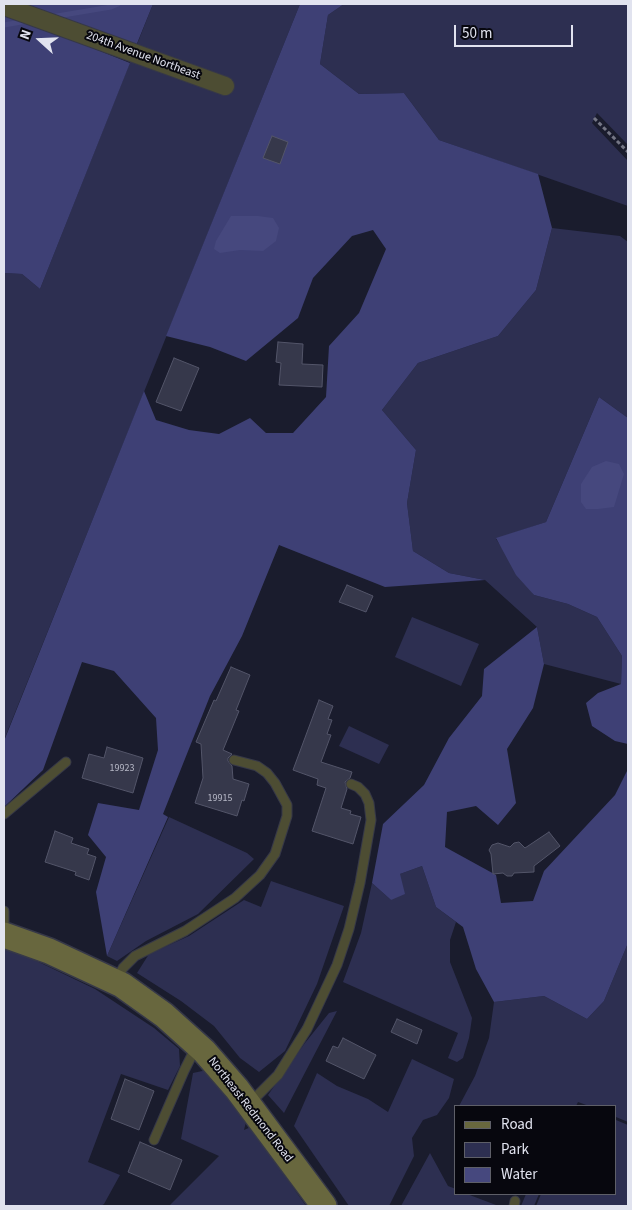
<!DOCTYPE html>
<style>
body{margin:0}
#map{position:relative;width:632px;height:1210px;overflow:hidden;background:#1a1c2d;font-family:"Source Sans 3",sans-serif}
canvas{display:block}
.frame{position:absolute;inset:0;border:5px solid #e1e3ef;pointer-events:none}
.legend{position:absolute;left:454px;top:1105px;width:162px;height:90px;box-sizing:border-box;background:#07070e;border:1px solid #5e5f68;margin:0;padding:6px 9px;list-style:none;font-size:15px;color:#e1e3ef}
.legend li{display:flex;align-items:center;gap:10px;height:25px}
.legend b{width:25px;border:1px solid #5e5f68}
.north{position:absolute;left:15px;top:15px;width:50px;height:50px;-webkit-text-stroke:4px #07070e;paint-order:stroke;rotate:290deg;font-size:14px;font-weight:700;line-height:20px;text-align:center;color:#e1e3ef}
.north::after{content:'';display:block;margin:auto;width:18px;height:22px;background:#e1e3ef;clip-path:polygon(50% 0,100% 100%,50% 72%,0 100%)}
.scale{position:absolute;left:454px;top:25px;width:119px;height:22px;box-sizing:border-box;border:2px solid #e1e3ef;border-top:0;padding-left:6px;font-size:15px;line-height:18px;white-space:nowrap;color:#e1e3ef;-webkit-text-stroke:4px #07070e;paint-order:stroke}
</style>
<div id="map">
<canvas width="632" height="1210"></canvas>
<div class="frame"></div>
<ul class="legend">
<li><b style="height:6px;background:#68673e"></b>Road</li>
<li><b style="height:14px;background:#2d2f51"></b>Park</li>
<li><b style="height:14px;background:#46487e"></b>Water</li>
</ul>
<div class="north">N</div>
<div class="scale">50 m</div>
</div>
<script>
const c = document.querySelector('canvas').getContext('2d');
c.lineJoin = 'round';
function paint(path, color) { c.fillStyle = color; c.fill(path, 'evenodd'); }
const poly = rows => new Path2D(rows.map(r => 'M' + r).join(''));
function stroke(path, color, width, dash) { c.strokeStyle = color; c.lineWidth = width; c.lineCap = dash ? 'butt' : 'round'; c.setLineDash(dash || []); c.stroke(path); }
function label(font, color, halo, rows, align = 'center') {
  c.font = font + ' "Source Sans 3",sans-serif'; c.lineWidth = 4; c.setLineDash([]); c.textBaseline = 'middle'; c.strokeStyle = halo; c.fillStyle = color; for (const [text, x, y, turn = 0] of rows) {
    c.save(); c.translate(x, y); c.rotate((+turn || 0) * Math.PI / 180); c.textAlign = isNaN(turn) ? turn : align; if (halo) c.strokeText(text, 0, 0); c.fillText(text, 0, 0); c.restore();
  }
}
paint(poly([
 [153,4,300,4,4,740,4,273,22,274,40,289],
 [344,4,628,4,628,145,597,113,592,123,628,161,628,206,439,140,404,93,359,94,320,64,328,15],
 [552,228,620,236,628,242,628,418,599,397,546,522,496,539,534,595,568,604,597,617,622,656,621,684,544,664,537,627,485,580,449,573,413,551,407,503,416,450,382,410,418,363,498,336,536,290],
 [412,617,479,644,461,686,395,657],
 [349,726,389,745,379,764,339,746],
 [169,817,247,853,254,859,198,914,146,941,117,961,107,956],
 [422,866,436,907,456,922,450,940,450,962,472,1018,469,1038,463,1058,457,1062,448,1058,458,1033,343,982,361,933,372,883,391,900,400,874],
 [271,881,344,906,317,984,285,1051,259,1072,240,1058,214,1026,181,1001,137,973,149,954,189,936,244,900,261,907],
 [628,943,628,1122,616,1117,616,1106,589,1106,578,1102,576,1106,459,1106,475,1076,489,1038,494,1002,544,996,587,1019,604,1001],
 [4,947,20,953,95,989,154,1028,179,1049,180,1066,168,1090,121,1074,88,1162,120,1175,104,1204,101,1206,4,1206],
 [337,1011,284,1113,268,1095,305,1043,329,1013],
 [412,1059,454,1079,449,1098,437,1115,423,1120,412,1138,414,1156,389,1206,349,1206,294,1126,317,1073,337,1086,368,1099,388,1112],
 [207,1070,246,1122,244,1130,251,1127,306,1206,169,1206,219,1156,181,1139,193,1073],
 [616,1120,628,1125,628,1206,536,1206,541,1194,616,1194],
 [430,1153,448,1186,456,1189,456,1194,467,1194,496,1205,495,1206,401,1206],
 [526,1194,539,1194,534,1206,521,1206]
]), '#2d2f51');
paint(poly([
 [17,4,153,4,136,46],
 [300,4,344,4,328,15,320,64,359,94,404,93,439,140,538,174,552,228,536,290,498,336,418,363,382,410,416,450,407,503,413,551,449,573,485,580,385,587,279,545,242,636,210,696,163,814,168,817,107,956,96,892,106,857,88,835,98,803,139,810,158,750,156,718,114,671,82,662,43,770,4,807,4,741,144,391,156,420,189,430,219,434,250,418,266,433,293,433,326,397,329,346,359,313,386,249,373,230,352,236,313,278,298,318,246,361,210,347,166,336],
 [4,15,40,27,130,63,40,289,22,274,4,273],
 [599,397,628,418,628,744,615,741,592,726,586,703,598,693,621,684,622,656,597,617,568,604,534,595,516,575,496,538,546,522],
 [537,627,544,664,533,708,507,749,516,803,498,825,476,806,447,812,445,847,496,875,501,903,533,901,544,871,615,795,628,769,628,943,604,1001,587,1019,544,996,494,1002,476,969,463,927,436,907,422,866,400,874,405,894,391,900,372,883,383,824,424,785,449,738,482,696,484,669]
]), '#3e4075');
paint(poly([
 [231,216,258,216,273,218,279,228,276,241,263,251,240,250,220,253,214,249,216,241],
 [606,461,619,464,624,474,614,507,598,509,586,509,581,502,581,484,592,467]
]), '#46487e');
stroke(poly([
 [51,17,111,7,118,4],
 [4,25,27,21]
]), '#46487e', 5);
const building = poly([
 [272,136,288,142,280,164,263,158,272,136],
 [278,342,303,344,302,364,323,365,322,387,279,385,281,363,276,362,278,342],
 [174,358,199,368,181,411,156,402,174,358],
 [347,585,373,596,366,612,339,602,347,585],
 [231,667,250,675,236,710,239,711,223,750,232,754,228,758,228,761,232,766,233,779,249,784,244,801,242,800,237,816,195,803,203,778,201,744,196,742,214,700,216,701,231,667],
 [319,700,333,706,328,719,332,720,327,734,331,735,321,762,352,772,350,778,345,782,347,789,341,808,351,811,350,814,361,817,353,844,312,831,326,788,317,785,318,779,293,770,319,700],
 [107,747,143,758,133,793,82,778,89,754,104,758,107,747],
 [55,831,73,838,71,843,89,849,87,854,96,857,89,880,75,875,76,872,45,862,55,831],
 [549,832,560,846,534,866,534,872,514,873,512,876,507,876,503,873,493,874,491,854,489,850,492,845,498,843,510,847,514,843,519,842,525,848,549,832],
 [397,1019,422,1030,417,1044,391,1032,397,1019],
 [343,1038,376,1055,364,1079,326,1061,333,1046,338,1048,343,1038],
 [125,1079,154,1091,139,1130,111,1119,125,1079],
 [140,1142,182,1160,170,1190,128,1172,140,1142]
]);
paint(building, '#36384b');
stroke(building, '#535569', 1);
const lane = poly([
 [4,814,66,762],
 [4,911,4,934],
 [116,981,123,968,135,956,185,931,235,898,260,875,275,854,287,816,287,805,275,783,267,773,257,766,234,760],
 [249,1104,278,1075,307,1029,337,965,349,929,360,883,371,820,369,803,365,794,358,787,351,784],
 [154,1140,184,1071,196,1047],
 [514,1206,515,1201]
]);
const street = poly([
 [4,6,225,86]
]);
const secondary = poly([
 [4,935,49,951,122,985,164,1015,204,1051,237,1089,324,1206]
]);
stroke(lane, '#363848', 11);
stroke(street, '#363848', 20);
stroke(secondary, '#363848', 28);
stroke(poly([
 [594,118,628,152]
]), '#747685', 3, [4, 2.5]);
stroke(lane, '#4d4d33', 9);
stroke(street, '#4d4d33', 18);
stroke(secondary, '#68673e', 25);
label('10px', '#b6b8c6', null, [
 ["19923",122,769],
 ["19915",220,799]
]);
label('12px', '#e1e3ef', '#07070e', [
 ["204th Avenue Northeast",143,56,20],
 ["Northeast Redmond Road",250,1110,52]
]);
</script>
